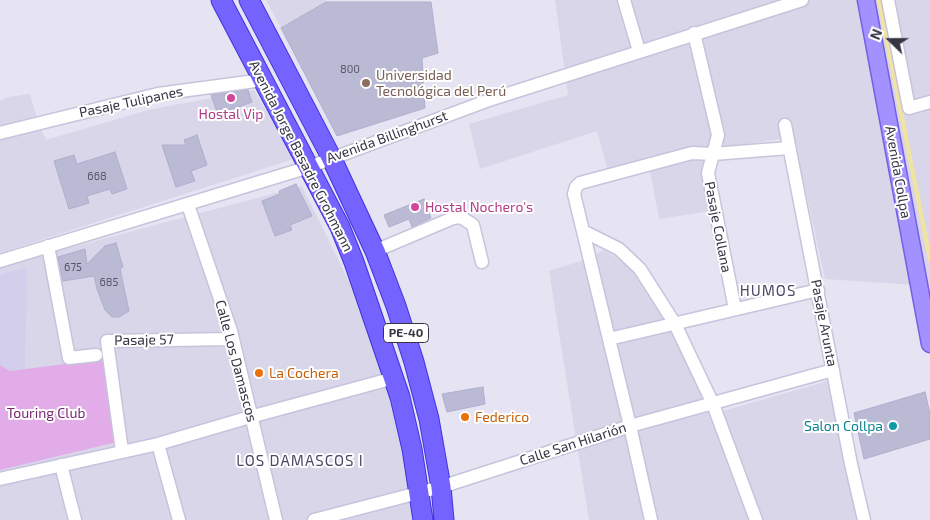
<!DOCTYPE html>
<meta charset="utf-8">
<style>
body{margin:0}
#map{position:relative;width:930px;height:520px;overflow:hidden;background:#e6e4f2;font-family:"Exo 2",sans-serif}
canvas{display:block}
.north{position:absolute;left:865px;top:15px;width:50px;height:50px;-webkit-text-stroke:4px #fff;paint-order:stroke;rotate:292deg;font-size:14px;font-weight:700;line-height:20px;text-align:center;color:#353445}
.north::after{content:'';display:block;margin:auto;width:18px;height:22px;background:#353445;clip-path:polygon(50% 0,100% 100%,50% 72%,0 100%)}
</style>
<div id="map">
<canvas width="930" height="520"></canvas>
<div class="north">N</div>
</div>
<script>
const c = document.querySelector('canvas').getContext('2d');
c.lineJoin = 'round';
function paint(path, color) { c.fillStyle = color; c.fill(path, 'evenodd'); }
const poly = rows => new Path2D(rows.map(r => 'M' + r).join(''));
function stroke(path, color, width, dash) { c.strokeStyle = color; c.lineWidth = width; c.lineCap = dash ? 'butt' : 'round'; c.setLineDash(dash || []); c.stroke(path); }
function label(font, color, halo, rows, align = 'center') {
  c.font = font + ' "Exo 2",sans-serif'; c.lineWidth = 4; c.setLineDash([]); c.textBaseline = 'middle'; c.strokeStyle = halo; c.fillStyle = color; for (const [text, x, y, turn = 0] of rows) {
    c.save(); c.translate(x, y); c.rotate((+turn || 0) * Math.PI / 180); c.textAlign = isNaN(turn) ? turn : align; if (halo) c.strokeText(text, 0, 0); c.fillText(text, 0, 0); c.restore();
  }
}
paint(poly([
 [266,0,326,0,326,2,281,28],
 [555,0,930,0,930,286,825,279,794,137,707,150,716,210,659,219,648,160,608,171,597,131,480,169,469,124,568,95],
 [254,90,291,154,291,160,0,253,0,101,8,97,30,94,39,125,46,140,148,110],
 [302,186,361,306,384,376,413,484,419,520,0,520,0,268,39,256],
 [604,250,634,269,662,306,709,415,828,381,859,520,589,520,549,271,584,260]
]), '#d9d6ea');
paint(poly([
 [27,267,25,369,10,371,0,365,0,275]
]), '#d3ceec');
paint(poly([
 [103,359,117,442,0,470,0,365,10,371]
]), '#e1ace8');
stroke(poly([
 [879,0,930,260]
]), '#f1e49f', 4);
const building = poly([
 [326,2,431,2,438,53,422,58,425,108,337,136,281,28,326,2],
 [248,90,252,102,218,114,211,95,248,90],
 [197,135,207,165,191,171,195,181,176,187,162,145,186,145,184,140,197,135],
 [115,152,127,189,112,194,110,189,87,196,89,203,69,209,54,161,74,155,77,164,115,152],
 [296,184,312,216,290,225,292,230,275,236,262,201,280,194,279,191,296,184],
 [424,199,431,218,412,227,409,219,389,227,384,215,424,199],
 [116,243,123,267,120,269,129,311,119,317,112,317,105,310,97,289,94,276,63,281,58,257,85,249,87,264,105,246,116,243],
 [483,387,485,404,447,412,442,394,483,387],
 [925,392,930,414,930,439,864,459,854,413,925,392]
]);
paint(building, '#bbbad4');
stroke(building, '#afadcf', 1);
const minor = poly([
 [624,0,639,51],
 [888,0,909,108,930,102],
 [785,125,851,464,864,520],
 [0,133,158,94,263,80],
 [188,205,231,331,276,520],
 [583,231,619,249,640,269,675,324,713,404,756,520],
 [48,246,69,358,96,355],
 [375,251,453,218,461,217,473,225,482,262],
 [0,261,309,167,492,99,802,0],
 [735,309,708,173,713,154,789,148],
 [609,339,818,290],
 [158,444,179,520],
 [122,451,107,341,232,339],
 [61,465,75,520],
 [0,479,158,444,250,417,394,378],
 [314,520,441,487,630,426,833,370],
 [651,520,630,426,574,194,576,187,580,183,692,153,713,154,718,135,694,33]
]);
const major = poly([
 [866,0,930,344]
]);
const highway = poly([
 [221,0,340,227,354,262,400,397,412,449,423,520],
 [249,0,331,157,375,251,396,306,414,362,429,419,441,487,444,520]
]);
stroke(minor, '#c6c4dc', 15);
stroke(major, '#7360e4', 19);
stroke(highway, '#3f32df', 21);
stroke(minor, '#fff', 12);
stroke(major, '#a291ff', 16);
stroke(highway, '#7463ff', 19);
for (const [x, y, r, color] of [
 [366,83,5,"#8d6e63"],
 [231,98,5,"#d1479c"],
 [415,207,5,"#d1479c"],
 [259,373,5,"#e8710a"],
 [465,417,5,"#e8710a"],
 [893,426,5,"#0f9aa8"]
]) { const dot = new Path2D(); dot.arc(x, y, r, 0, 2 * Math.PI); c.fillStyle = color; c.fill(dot); stroke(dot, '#fff', 2); }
label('11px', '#565669', null, [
 ["800",350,69],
 ["668",97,176],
 ["675",73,267],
 ["685",109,282]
]);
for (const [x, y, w] of [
 [406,333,45]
]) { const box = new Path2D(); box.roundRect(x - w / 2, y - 9.5, w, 19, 4); c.fillStyle = '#fff'; c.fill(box); stroke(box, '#353445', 1); }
label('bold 12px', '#353445', null, [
 ["PE-40",406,333]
]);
label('14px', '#785e54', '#fff', [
 ["Universidad",376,75],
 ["Tecnológica del Perú",376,91]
], 'left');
label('14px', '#353445', '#fff', [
 ["Pasaje Tulipanes",131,102,-12],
 ["Avenida Billinghurst",387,137,-20],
 ["Avenida Jorge Basadre Grohmann",301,156,63],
 ["Avenida Collpa",898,172,80],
 ["Pasaje Collana",718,227,79],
 ["Pasaje Arunta",824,323,79],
 ["Pasaje 57",144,340,-1],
 ["Calle Los Damascos",236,361,75],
 ["Calle San Hilarión",573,444,-18]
]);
label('14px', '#b23c85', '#fff', [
 ["Hostal Vip",231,114],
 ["Hostal Nochero's",425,207,"left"]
]);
label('14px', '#c56008', '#fff', [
 ["La Cochera",269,373],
 ["Federico",475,417]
], 'left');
label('14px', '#762771', '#fff', [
 ["Touring Club",46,413]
]);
label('14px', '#0d838f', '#fff', [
 ["Salon Collpa",883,426]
], 'right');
c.letterSpacing = '1px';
label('15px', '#4c4b67', '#fff', [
 ["HUMOS",768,291],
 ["LOS DAMASCOS I",300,461]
]);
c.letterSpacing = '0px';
</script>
